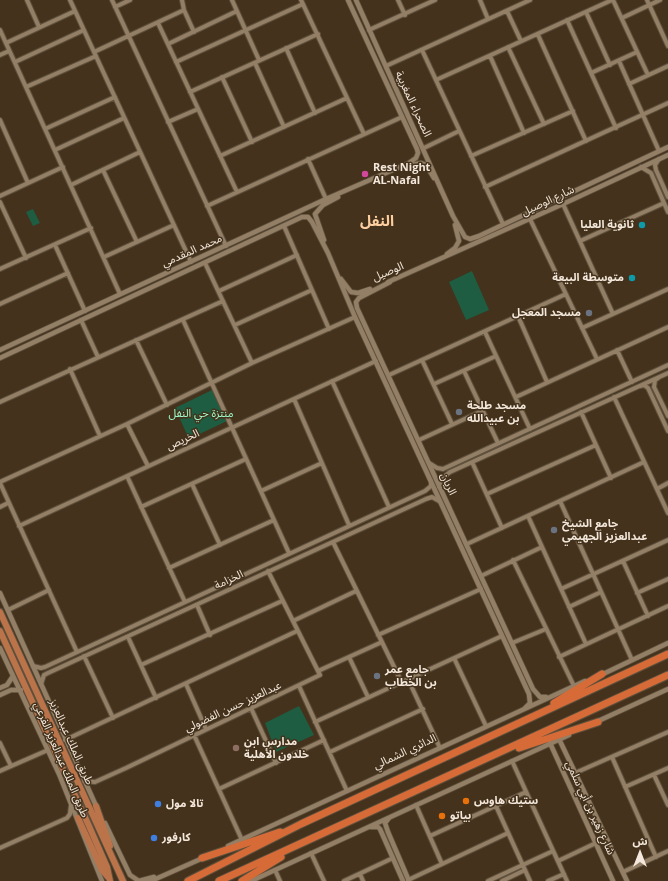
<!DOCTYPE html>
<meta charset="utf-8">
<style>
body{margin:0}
#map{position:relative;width:668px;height:881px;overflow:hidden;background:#44321c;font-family:"Open Sans","Noto Sans Arabic",sans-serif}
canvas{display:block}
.north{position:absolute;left:620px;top:833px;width:40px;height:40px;-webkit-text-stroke:3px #44321c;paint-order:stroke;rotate:0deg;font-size:11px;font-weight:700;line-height:16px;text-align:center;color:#f3e8db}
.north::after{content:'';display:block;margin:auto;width:14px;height:18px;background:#f3e8db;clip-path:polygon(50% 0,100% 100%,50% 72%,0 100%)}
</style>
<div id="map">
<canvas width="668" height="881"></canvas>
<div class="north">ش</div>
</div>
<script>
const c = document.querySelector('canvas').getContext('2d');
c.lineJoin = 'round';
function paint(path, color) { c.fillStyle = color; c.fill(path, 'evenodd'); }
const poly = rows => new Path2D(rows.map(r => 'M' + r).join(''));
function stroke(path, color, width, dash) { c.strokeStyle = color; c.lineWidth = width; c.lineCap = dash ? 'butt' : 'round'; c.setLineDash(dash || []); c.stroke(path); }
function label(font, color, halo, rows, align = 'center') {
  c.font = font + ' "Open Sans","Noto Sans Arabic",sans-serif'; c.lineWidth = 3; c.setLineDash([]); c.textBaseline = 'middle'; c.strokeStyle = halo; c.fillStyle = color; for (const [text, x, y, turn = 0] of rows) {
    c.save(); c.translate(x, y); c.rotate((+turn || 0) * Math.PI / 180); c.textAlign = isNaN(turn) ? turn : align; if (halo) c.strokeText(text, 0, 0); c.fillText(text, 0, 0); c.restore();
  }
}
paint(poly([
 [33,209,40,223,33,226,26,212],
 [472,271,489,310,466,320,449,282],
 [212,390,227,421,189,439,175,408],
 [299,706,314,735,276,752,265,723]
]), '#1e5d41');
const minor = poly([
 [27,0,39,27],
 [70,0,191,262],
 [112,0,226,246],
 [182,0,184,10,194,32],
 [232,0,259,60],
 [301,0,364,134],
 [398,0,405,15],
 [480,0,488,19],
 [613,0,648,75],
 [647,0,668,46],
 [115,7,130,0],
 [507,11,521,41],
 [586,12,610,65],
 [622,18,660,0],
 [567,20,616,128],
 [158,23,237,192],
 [0,30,120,294],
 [369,30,435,0],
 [538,35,586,141],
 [6,43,75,11],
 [168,44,237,11],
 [508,47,544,124],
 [286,48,315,113],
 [422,50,503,224],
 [94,52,184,10],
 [0,55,9,51],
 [490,56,524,133],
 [619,61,659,151],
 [15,62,84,30],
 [176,62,303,4],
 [255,63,284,127],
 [386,66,530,0],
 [591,73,637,52],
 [222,77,252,142],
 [436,80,612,0],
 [629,84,668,66],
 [26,87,96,56],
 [190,92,318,34],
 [0,120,28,183],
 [168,122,198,109],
 [45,129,115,97],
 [424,148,459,131],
 [55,150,124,118],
 [220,156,347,98],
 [471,156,573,111],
 [308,159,326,199],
 [659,159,655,165,656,170,668,197],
 [641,167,651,173,668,212],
 [103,170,137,242],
 [71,185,140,152],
 [485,187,668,103],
 [0,196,63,167],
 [0,202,26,258],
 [563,204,613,314],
 [207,206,402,117],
 [530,219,597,359],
 [284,226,329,329],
 [580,241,664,203],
 [55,245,85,311],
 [104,257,174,225],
 [205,263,252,363],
 [0,269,91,228],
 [219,291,297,255],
 [0,304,68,273],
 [518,316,547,382],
 [81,320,98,357],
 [183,320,289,553],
 [235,325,312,290],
 [582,328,668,289],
 [485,332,530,429],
 [136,340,167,405],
 [617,350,632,382],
 [422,360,452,424],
 [70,369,100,436],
 [464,371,498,443],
 [389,375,566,294],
 [658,378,655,380,654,387,668,416],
 [332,381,389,507],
 [434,384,496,356],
 [640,386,644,385,648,388,668,431],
 [516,397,668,327],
 [614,397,668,513],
 [294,399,349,525],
 [0,402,223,301],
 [581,412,611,478],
 [127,424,148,466],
 [419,440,482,411],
 [472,462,502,528],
 [429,463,437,468,443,469,668,365],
 [127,476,185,602],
 [0,482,127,424,252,363,355,317],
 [0,483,77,652],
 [192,484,220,545],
 [439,487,441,479,450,472,668,373],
 [657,489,668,483],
 [261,491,322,463],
 [487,494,596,445],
 [560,501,632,660],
 [0,507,8,503],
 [141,507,246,459],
 [528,516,586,644],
 [19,526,376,361],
 [333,542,401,681],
 [467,544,644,462],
 [513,560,574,686],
 [623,561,648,616],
 [169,568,274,520],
 [268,571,318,671],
 [481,576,542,547],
 [561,589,668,540],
 [637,593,668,579],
 [197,605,210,635],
 [569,607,601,592],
 [8,610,49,590],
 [293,621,356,591],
 [378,635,481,589],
 [128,637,156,698],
 [512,643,546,629],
 [84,656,113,718],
 [349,657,368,697],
 [559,657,668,606],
 [454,658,486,726],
 [141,665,282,601],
 [33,666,41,668,45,667,425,491,431,486,431,481],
 [408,679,440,748],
 [41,684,44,675,48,673,426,499,432,497,439,501],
 [186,684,206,729],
 [299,686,347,791],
 [251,708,276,763],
 [315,722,502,636],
 [194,735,242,840],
 [65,740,297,631],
 [0,743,11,766],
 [330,752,423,709],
 [612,757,656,857],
 [512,761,567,881],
 [0,771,48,750],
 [575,773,668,732],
 [654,775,668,805],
 [84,781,95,782,126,768,320,675,318,671,382,642],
 [625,787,668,768],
 [219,789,324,740],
 [416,805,442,864],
 [496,806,530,881],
 [430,836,526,792],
 [0,848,67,818,70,814,71,805],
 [311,853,324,881],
 [558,861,596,843],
 [275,870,280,881],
 [623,872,668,851],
 [360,874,363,881],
 [408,880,508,833],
 [344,881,393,858],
 [488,881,553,851],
 [502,881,525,870],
 [548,881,564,874]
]);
const tertiary = poly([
 [356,0,453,216,465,237,470,239,479,236,668,147],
 [408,166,421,163,426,165,434,178],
 [324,240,315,214,323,205,338,197],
 [447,254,455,248,459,241,455,225],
 [341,279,351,292,358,293,370,289],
 [388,282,563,204,668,155],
 [390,282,359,298,356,302,357,308,533,689,540,697,546,697],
 [0,350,326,199,409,163,416,158,418,153,417,149,348,0],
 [0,358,302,217,308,217,312,222,328,253,355,317,529,694,530,703,524,709],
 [0,593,97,808],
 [0,648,59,774,102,881],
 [601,675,668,643],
 [0,688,7,685,13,676],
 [0,695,11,690,21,690],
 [596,722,668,689],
 [559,739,627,881],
 [550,743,613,881],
 [389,818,385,823,388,832,409,881],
 [105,823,130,875,139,881,154,877],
 [371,827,378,827,380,829,403,881],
 [228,846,585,681],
 [151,881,203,858],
 [251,881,569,735]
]);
const primary = poly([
 [0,612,123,881],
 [0,631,89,826,107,867,110,881],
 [96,806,110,846],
 [78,818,102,870,108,877]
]);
const motorway = poly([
 [554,703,602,674],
 [519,748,598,722],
 [202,858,280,832],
 [188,881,301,824,668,654],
 [219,881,668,675],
 [242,881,281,857]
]);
stroke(minor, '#5e503c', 6);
stroke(tertiary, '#5e503c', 6);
stroke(primary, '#5e503c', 8);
stroke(motorway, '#5e503c', 9);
stroke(minor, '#937e66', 4);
stroke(tertiary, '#937e66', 4.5);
stroke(primary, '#bb734a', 6);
stroke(motorway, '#d66b38', 7);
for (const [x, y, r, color] of [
 [365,174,4,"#d1479c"],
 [642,225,4,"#0f9aa8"],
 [632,278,4,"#0f9aa8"],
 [589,313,4,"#6b7280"],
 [459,412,4,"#6b7280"],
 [554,530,4,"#6b7280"],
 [377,676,4,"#6b7280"],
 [236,748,4,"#8d6e63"],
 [466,801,4,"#e8710a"],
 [158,804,4,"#3f7fe0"],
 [442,816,4,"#e8710a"],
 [154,838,4,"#3f7fe0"]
]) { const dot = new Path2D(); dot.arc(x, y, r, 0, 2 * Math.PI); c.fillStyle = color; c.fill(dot); stroke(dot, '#44321c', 1.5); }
label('11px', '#f3e8db', '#44321c', [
 ["الصحراء المغربية",413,104,65],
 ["شارع الوصيل",548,201,-25],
 ["محمد المقدمي",192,251,-24],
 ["الوصيل",388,272,-23],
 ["الخريص",183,440,-25],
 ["الريان",448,484,65],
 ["الخزامة",229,580,-25],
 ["عبدالعزيز حسن الفضولي",233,707,-25],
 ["طريق الملك عبدالعزيز",71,742,66],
 ["الدائري الشمالي",405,752,-25],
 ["طريق الملك عبدالعزيز الفرعي",61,760,67],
 ["شارع زهير بن أبي سلمي",590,808,65]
]);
label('bold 11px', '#f3e8db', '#44321c', [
 ["Rest Night",373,168],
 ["AL-Nafal",373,181],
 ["ثانوية العليا",634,225,"right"],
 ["متوسطة البيعة",624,278,"right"],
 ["مسجد المعجل",581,313,"right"],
 ["مسجد طلحة",467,406],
 ["بن عبيدالله",467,419],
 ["جامع الشيخ",562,524],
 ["عبدالعزيز الجهيمي",562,537],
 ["جامع عمر",385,670],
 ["بن الخطاب",385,683],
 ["مدارس ابن",244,742],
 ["خلدون الأهلية",244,755],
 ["ستيك هاوس",474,801],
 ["تالا مول",166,804],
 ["بياتو",450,816],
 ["كارفور",162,838]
], 'left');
label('11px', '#9dfaca', '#44321c', [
 ["منتزة حي النفل",201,414]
]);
label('bold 15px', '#fdcea0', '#44321c', [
 ["النفل",377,222]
]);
</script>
